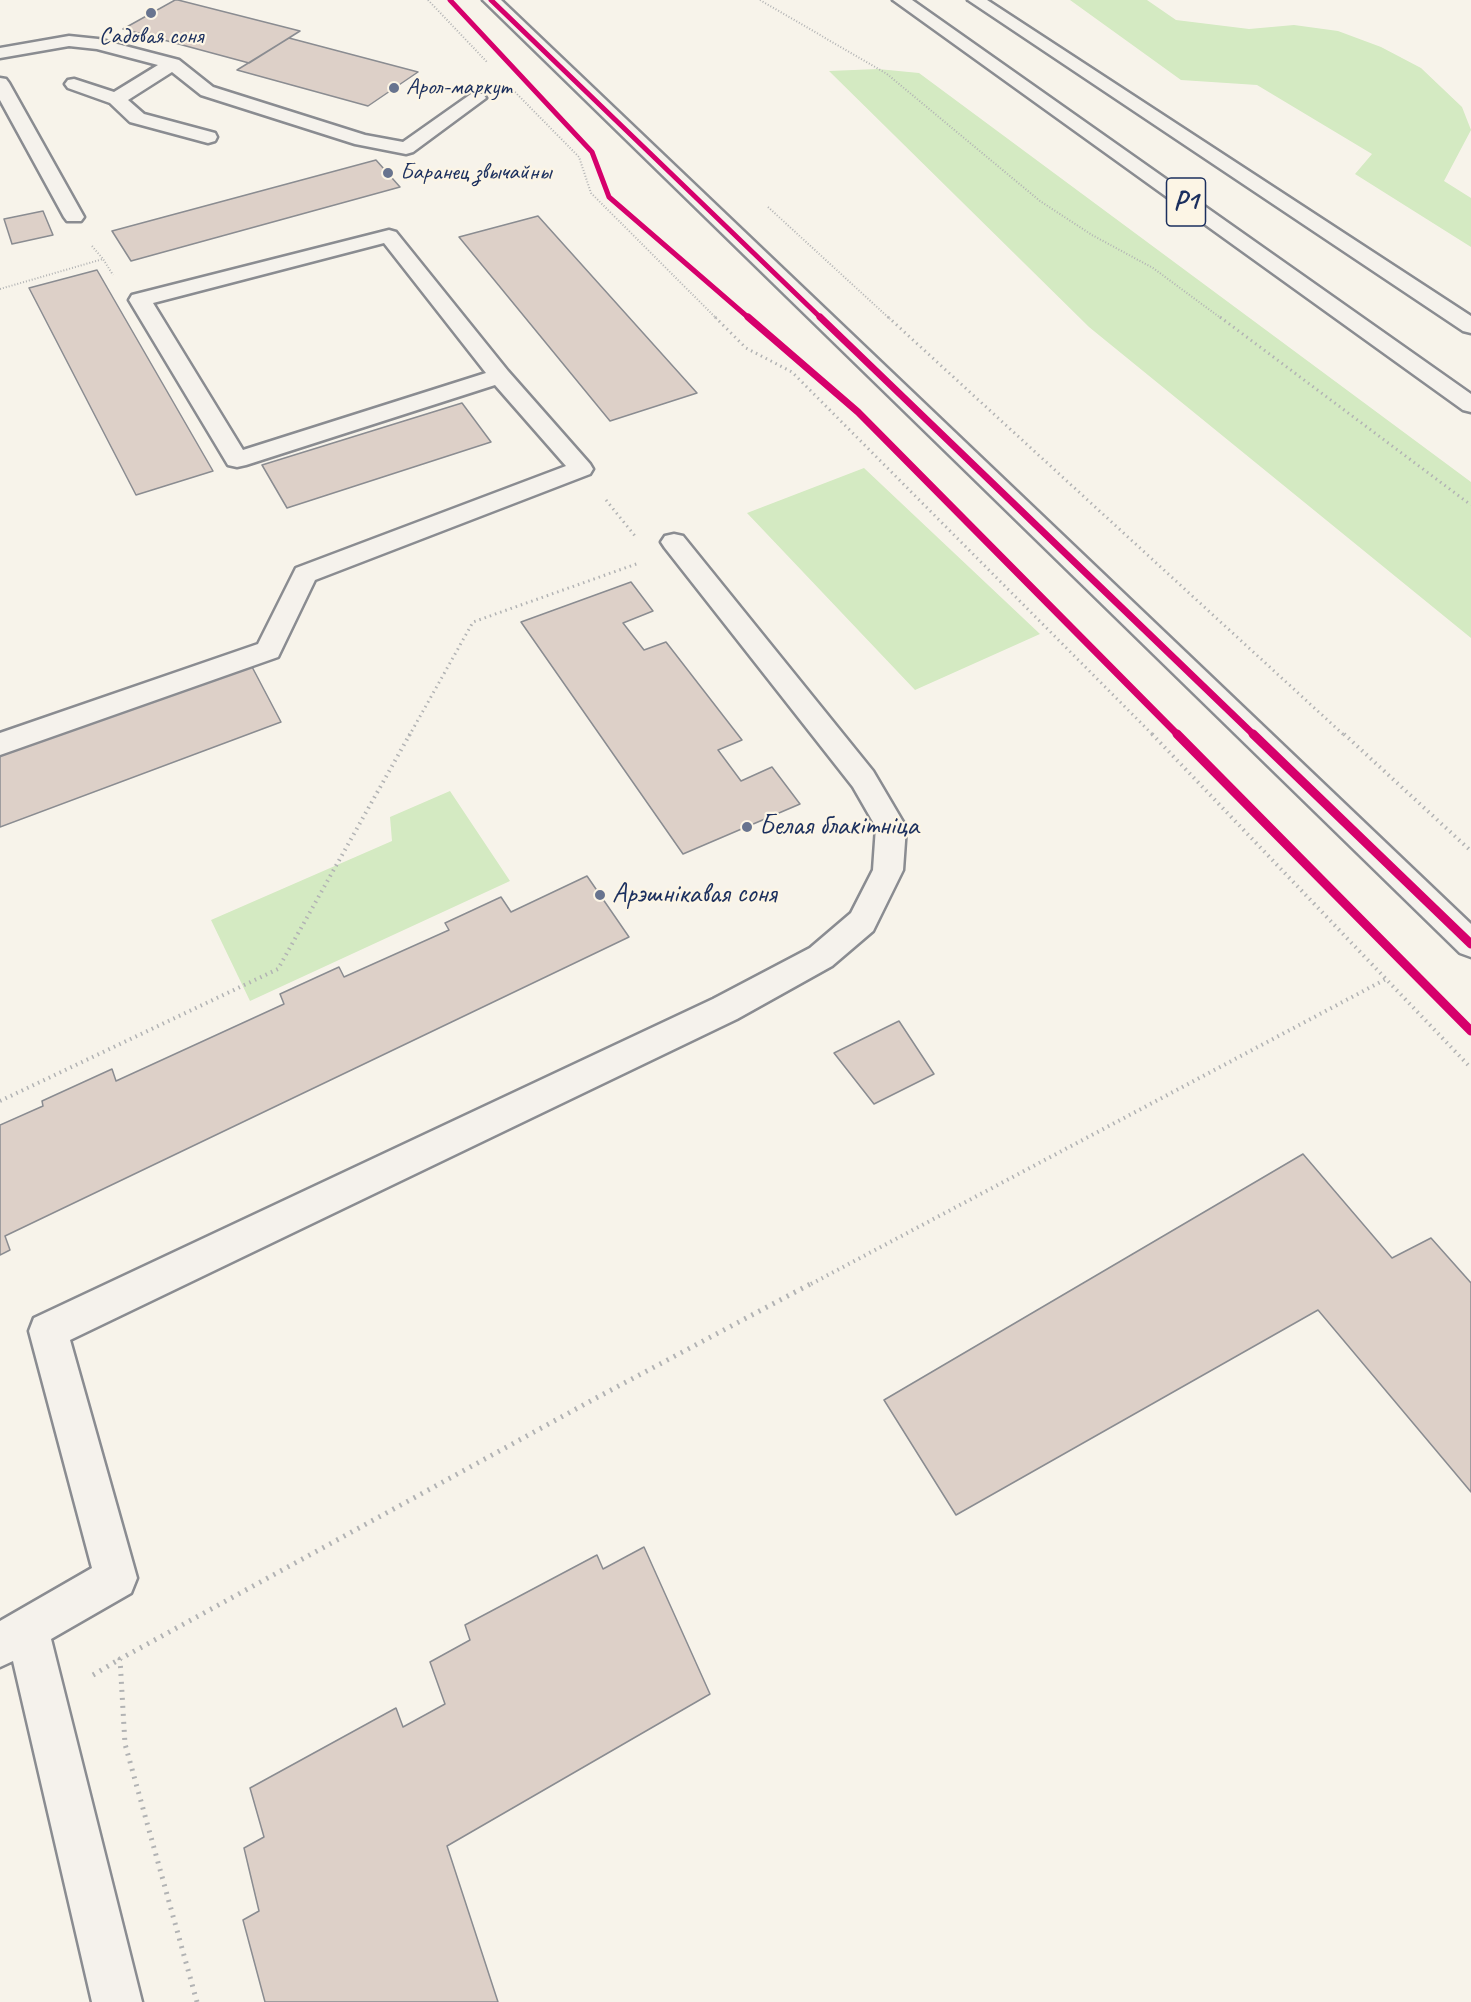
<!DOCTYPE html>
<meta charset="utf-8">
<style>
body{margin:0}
canvas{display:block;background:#f7f3ea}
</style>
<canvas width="1471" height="2002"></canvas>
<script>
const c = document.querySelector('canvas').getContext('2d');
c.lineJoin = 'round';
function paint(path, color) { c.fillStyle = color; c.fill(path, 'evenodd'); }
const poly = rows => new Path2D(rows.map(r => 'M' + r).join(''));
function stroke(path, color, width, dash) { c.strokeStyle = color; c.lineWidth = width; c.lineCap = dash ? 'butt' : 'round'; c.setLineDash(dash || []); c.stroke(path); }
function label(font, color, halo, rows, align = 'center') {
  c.font = font + ' Caveat,sans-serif'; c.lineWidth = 4.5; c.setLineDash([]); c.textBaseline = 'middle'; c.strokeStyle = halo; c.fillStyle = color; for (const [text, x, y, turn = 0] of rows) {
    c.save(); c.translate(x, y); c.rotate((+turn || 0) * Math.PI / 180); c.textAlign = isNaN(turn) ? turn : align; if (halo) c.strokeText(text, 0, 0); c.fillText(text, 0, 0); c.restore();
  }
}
paint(poly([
 [1070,0,1147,0,1176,20,1249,29,1294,25,1338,31,1381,47,1421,68,1462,107,1471,130,1444,181,1471,198,1471,247,1355,174,1372,154,1257,85,1181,80],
 [878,69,919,73,1471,482,1471,638,1089,327,829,71],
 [864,468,1040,634,915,690,747,513],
 [450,791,510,881,250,1001,211,920,392,841,390,817]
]), '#d4eac2');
const building = poly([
 [175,0,178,0,300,31,249,63,123,29,175,0],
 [289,38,418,72,368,106,237,70,289,38],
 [376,160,400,187,131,261,112,231,376,160],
 [43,211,53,235,12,244,4,219,43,211],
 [538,216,697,393,610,421,459,237,538,216],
 [97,270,213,471,136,495,29,288,97,270],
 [462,403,491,442,287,508,262,465,462,403],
 [631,582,653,611,623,623,644,650,666,642,742,740,718,750,741,781,772,767,800,804,683,854,521,622,631,582],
 [250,663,281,722,0,827,0,753,250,663],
 [587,876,629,937,5,1236,10,1250,0,1255,0,1125,43,1106,42,1101,112,1069,116,1081,284,1004,280,994,339,967,344,977,449,930,445,923,501,897,511,912,587,876],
 [899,1021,934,1074,874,1104,834,1053,899,1021],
 [1303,1154,1392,1258,1431,1238,1471,1283,1471,1492,1318,1310,956,1515,884,1400,1303,1154],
 [644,1547,710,1694,447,1846,498,2002,265,2002,243,1920,259,1911,244,1848,264,1837,250,1788,396,1708,403,1727,445,1704,430,1662,470,1640,465,1625,597,1555,603,1569,644,1547]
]);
paint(building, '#ddd0c8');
stroke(building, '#8a8c91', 1.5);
const service = poly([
 [69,36,98,39,179,60,213,87,365,135,403,142,471,94,483,94,486,98,413,152,406,154,355,144,201,95,172,72,128,100,144,114,215,133,217,137,215,141,208,143,130,122,110,103,68,88,65,84,68,80,74,79,114,92,158,65,97,49,69,46,0,58,0,48,69,36],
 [0,78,6,79,9,83,84,217,81,221,67,221,64,217,0,100,0,78],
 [389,230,396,232,508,371,590,464,593,469,590,474,315,580,278,657,0,755,0,733,258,644,296,568,566,466,495,385,246,465,237,467,228,465,129,300,132,295,389,230],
 [384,243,486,373,243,450,153,303,384,243],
 [674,534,683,536,873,771,906,827,903,870,873,931,832,966,737,1019,70,1340,137,1578,131,1593,51,1639,142,2002,92,2002,13,1661,0,1667,0,1621,92,1568,29,1331,34,1318,713,999,810,948,851,913,873,870,876,827,853,787,665,548,661,542,665,536,674,534]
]);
const minor = poly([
 [483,0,501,0,1471,924,1471,957,1460,953,483,0]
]);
const trunk = poly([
 [893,0,912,0,1471,394,1471,412,1463,410,893,0],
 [968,0,987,0,1471,316,1471,333,1463,331,968,0]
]);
stroke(service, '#8a8c91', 5);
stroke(minor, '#8a8c91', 5);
stroke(trunk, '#8a8c91', 5);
stroke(poly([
 [428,0,487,62],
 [760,0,887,74,1040,201,1092,235,1153,268,1222,319],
 [515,92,579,157,591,193,717,319],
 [768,207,890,319],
 [92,246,103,259],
 [0,289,103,259,113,275]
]), '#b2b3b4', 2, [1, 2]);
stroke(poly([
 [715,317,746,348,792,372,1154,736],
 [888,317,1345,736],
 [1220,317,1471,505],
 [606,500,635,536],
 [409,736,473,622,639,563]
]), '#b2b3b4', 3, [1.5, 4]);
stroke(poly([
 [1152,734,1471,1068],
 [1344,734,1471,851],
 [0,1101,278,969,410,734],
 [811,1284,1386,979]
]), '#b2b3b4', 4, [1.5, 4.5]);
stroke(poly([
 [93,1675,120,1659],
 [197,2002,125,1744,120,1659,596,1398,814,1282]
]), '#b2b3b4', 5, [2, 6]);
paint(service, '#f5f2ec');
paint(minor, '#f5f2ec');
paint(trunk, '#f5f2ec');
stroke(poly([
 [450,0,592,152,609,197,750,319],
 [491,0,822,319]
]), '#d6006c', 5);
stroke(poly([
 [748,317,858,412,1179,736],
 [820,317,1255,736]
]), '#d6006c', 7);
stroke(poly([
 [1177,734,1471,1031],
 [1253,734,1471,944]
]), '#d6006c', 9);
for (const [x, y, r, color] of [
 [151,13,6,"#68748f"],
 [394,88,6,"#68748f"],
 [388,173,6,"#68748f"],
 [747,827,6,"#68748f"],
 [600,895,6,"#68748f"]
]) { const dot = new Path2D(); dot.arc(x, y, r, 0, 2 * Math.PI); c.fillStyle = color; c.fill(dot); stroke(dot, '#fcf5e5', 2); }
label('24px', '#1b2f5e', '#fcf5e5', [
 ["Садовая соня",151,37,"center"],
 ["Арол-маркут",406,88],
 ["Баранец звычайны",400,173]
], 'left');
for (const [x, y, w] of [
 [1186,202,39]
]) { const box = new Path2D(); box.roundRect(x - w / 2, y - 24, w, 48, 4.5); c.fillStyle = '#fcf5e5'; c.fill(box); stroke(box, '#1b2f5e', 1.5); }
label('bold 27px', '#1b2f5e', null, [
 ["Р1",1186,202]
]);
label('28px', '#1b2f5e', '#fcf5e5', [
 ["Белая блакітніца",759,827],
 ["Арэшнікавая соня",612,895]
], 'left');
</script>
